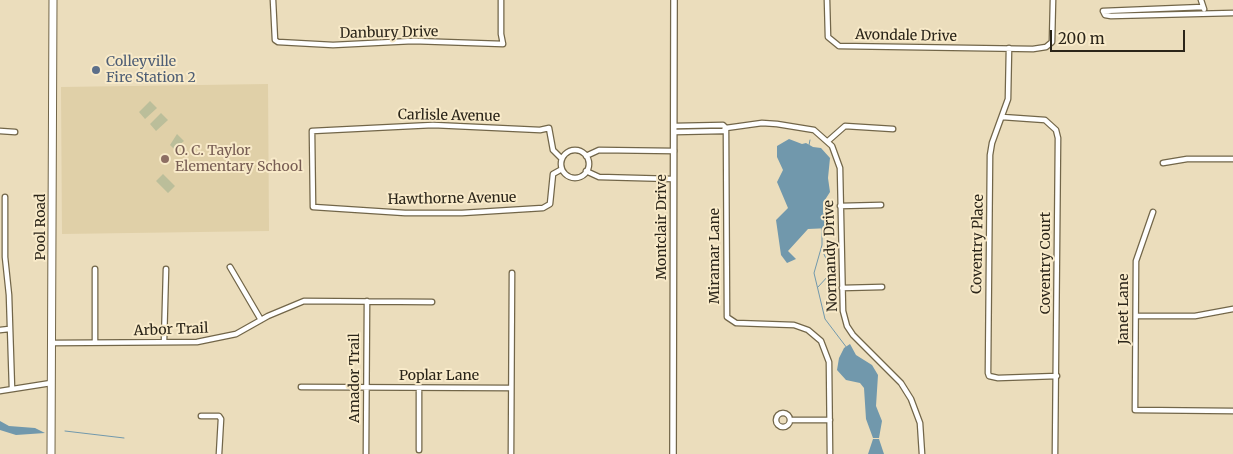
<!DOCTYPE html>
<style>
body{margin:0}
#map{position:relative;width:1233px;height:454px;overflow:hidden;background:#ebddbc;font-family:Merriweather,serif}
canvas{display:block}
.scale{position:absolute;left:1050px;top:30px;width:135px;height:22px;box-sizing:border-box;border:2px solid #2b2519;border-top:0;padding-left:6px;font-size:15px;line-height:18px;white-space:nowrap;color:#2b2519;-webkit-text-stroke:4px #f8eac9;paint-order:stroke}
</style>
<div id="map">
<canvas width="1233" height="454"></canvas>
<div class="scale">200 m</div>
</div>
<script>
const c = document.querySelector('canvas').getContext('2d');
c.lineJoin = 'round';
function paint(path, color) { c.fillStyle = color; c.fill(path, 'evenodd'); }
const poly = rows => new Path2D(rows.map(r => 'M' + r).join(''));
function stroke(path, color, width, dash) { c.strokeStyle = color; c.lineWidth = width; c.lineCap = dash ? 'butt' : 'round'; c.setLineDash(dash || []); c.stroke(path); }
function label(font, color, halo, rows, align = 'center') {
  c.font = font + ' Merriweather,serif'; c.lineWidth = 4; c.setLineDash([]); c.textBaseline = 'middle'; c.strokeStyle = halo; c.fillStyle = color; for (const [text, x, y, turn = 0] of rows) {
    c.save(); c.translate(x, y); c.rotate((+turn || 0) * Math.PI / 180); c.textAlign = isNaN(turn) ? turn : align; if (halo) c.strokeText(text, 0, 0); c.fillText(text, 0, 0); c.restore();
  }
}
paint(poly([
 [268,84,269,231,62,234,61,87]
]), '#e0d0a8');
paint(poly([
 [150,101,157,108,145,119,139,112],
 [161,113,168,120,156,131,150,124],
 [177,134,184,141,174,149,170,145],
 [163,174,175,186,168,193,156,181]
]), '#bbbe9a');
paint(poly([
 [789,139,802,144,806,143,813,147,821,148,830,158,828,178,830,192,823,203,823,213,828,217,830,228,808,229,788,251,796,259,787,263,781,255,776,220,788,208,777,182,783,170,777,157,777,146],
 [850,344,856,355,872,365,878,375,876,406,882,421,879,438,873,438,866,419,864,388,860,383,846,380,837,370,839,358,844,348],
 [0,421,9,426,35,428,45,433,16,435,0,430],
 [873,439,879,439,884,454,868,454]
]), '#7198ac');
stroke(poly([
 [809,145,810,140],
 [822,227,822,245,814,273,825,319,847,348],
 [818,287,829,275,830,267,822,250],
 [65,431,124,438]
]), '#7198ac', 1);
const minor = poly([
 [273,0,275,40,278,42,333,45,413,41,503,44,501,34,501,0],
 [827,0,828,37,839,46,1033,49,1046,47,1052,42,1053,0],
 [1201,0,1204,9],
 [1203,7,1103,11,1105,15,1111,16,1233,13],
 [1009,48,1008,99,992,143,990,155,988,373,989,376,998,378,1057,376],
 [1002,117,1045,120,1056,130,1058,138,1055,454],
 [675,126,723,125,726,128,727,317,736,323,794,325,808,330,821,341,829,362,830,454],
 [0,131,15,132],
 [675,132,723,131,726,128,762,123,777,124,814,130,832,146,840,168,843,311,847,326,853,335,901,383,911,399,920,423,922,454],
 [828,141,845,126,893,129],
 '561 164a14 14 0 1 1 28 0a14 14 0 1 1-28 0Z',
 [586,156,599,150,674,151],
 [562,159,553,150,549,128,540,130,433,125,312,131,313,207,405,213,462,213,543,208,550,204,553,174,562,169],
 [1163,163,1187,159,1233,159],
 [586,171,599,177,673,179],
 [5,197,5,257,9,295,12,389],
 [840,206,881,205],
 [1153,212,1136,261,1135,410,1233,411],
 [230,267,261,320],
 [95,269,95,342],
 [842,288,882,287],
 [1136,316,1195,316,1233,309],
 [0,330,9,329],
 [164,342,166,269],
 [52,343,197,342,236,334,268,316,304,301,432,302],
 [301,387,511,388],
 [419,388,419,450],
 [0,391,51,383],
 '776 420a7 7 0 1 1 14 0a7 7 0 1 1-14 0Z',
 [201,416,219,416,221,419,219,454],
 [790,420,830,420],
 [366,454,367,301],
 [511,454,512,273]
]);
const tertiary = poly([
 [673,454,674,0]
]);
const secondary = poly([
 [51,454,53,0]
]);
stroke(minor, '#726649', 7);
stroke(tertiary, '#726649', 8);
stroke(secondary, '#726649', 9);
stroke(minor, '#fff', 4.5);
stroke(tertiary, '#fff', 5.5);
stroke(secondary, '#fff', 7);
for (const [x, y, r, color] of [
 [96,70,5,"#5c6f8a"],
 [165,159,5,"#8d6e63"]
]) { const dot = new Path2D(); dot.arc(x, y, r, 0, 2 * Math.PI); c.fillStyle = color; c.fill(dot); stroke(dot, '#f8eac9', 2); }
label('14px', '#2b2519', '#f8eac9', [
 ["Danbury Drive",389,33,-1],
 ["Avondale Drive",906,36,1],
 ["Carlisle Avenue",449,116,1],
 ["Hawthorne Avenue",452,199,-1],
 ["Pool Road",41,227,-90],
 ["Montclair Drive",662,227,-90],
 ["Coventry Place",978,244,-89],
 ["Miramar Lane",715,256,-90],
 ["Normandy Drive",831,256,-92],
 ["Coventry Court",1046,263,-90],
 ["Janet Lane",1124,309,-90],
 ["Arbor Trail",171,330,-2],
 ["Poplar Lane",439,376],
 ["Amador Trail",355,378,-90]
]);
label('14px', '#4e5e75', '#f8eac9', [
 ["Colleyville",106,62],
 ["Fire Station 2",106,78]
], 'left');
label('14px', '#785e54', '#f8eac9', [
 ["O. C. Taylor",175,151],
 ["Elementary School",175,167]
], 'left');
</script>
